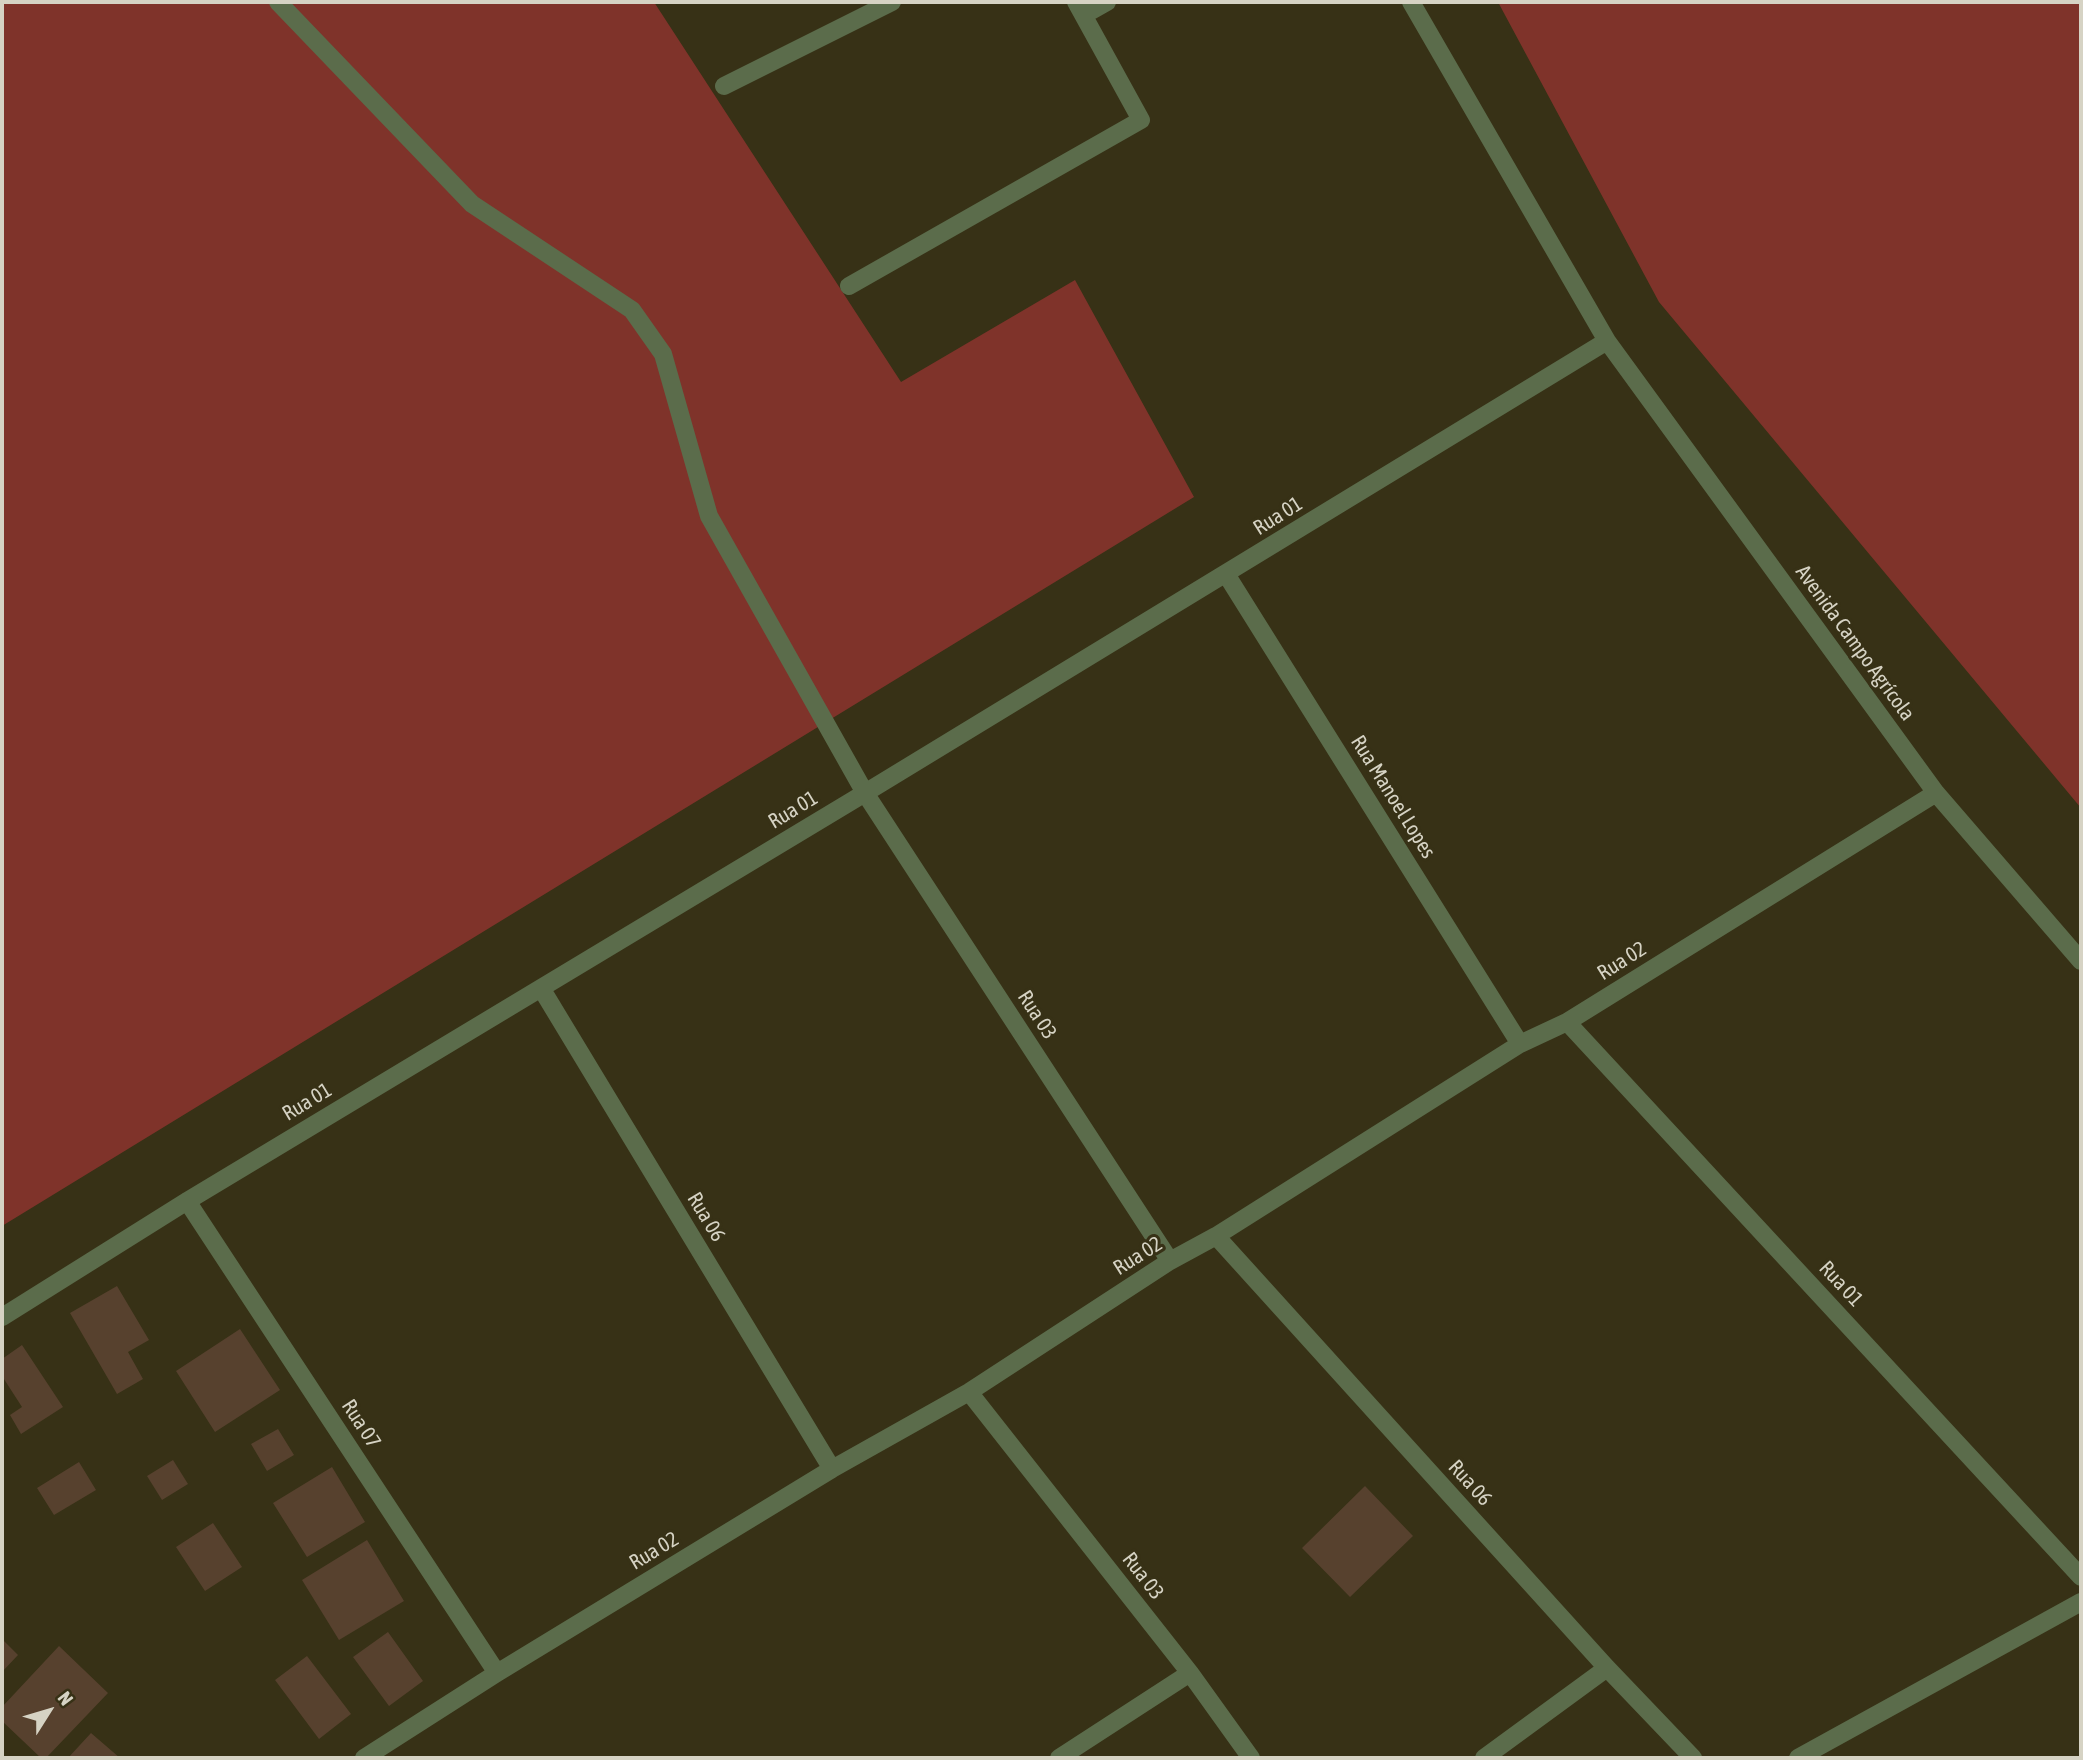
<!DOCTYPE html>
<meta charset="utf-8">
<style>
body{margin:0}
#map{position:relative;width:2083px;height:1760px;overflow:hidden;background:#373116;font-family:"Asap Condensed",sans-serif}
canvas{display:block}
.frame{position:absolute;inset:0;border:4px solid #d6d3c4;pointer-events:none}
.north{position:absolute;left:14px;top:1676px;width:70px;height:70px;-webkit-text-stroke:5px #373116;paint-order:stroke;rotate:53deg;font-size:19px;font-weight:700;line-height:28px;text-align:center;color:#d6d3c4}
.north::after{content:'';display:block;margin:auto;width:24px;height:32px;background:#d6d3c4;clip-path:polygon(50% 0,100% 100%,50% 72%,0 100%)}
</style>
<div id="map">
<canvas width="2083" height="1760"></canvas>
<div class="frame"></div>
<div class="north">N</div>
</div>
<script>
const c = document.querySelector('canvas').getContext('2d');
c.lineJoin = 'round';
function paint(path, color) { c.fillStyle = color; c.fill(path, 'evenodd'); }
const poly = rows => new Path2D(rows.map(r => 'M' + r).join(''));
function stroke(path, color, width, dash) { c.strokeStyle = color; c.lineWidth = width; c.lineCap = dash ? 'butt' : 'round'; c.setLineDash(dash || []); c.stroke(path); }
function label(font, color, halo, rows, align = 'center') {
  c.font = font + ' "Asap Condensed",sans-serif'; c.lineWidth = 6; c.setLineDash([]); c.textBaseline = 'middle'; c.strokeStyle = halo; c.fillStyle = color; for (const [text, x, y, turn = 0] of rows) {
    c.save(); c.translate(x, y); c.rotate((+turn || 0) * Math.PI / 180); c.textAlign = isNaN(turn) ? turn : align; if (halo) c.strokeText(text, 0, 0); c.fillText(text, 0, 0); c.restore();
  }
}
paint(poly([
 [2,2,654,2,901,382,1075,280,1194,497,2,1226],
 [1498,2,2081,2,2081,808,1659,302]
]), '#7f332a');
paint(poly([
 [117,1286,149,1340,128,1352,143,1379,117,1394,70,1313],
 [240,1329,280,1390,215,1432,176,1371],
 [22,1345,63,1407,21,1434,10,1415,22,1407,2,1376,2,1359],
 [278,1429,294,1455,267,1471,251,1444],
 [173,1460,188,1484,162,1500,147,1476],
 [79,1462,96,1490,54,1515,37,1488],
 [332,1467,365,1522,307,1557,273,1503],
 [1365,1486,1413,1536,1350,1597,1302,1548],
 [213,1523,242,1567,205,1591,176,1547],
 [367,1540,404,1601,339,1640,302,1580],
 [388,1632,423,1681,389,1706,353,1657],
 [2,1639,18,1655,2,1672],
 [59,1646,108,1693,46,1758,41,1758,2,1721,2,1707],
 [307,1656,351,1714,319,1739,275,1680],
 [91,1733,120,1758,68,1758]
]), '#57412e');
stroke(poly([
 [278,2,472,204,632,310,663,354,709,516,865,793,1170,1261],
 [1411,2,1607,341,1936,793,2081,961],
 [1084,15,1107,2],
 [724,86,892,2],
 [849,286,1141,120,1076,2],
 [1226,574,1520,1044],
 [541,988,832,1469],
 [1567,1022,2081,1577],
 [187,1201,497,1673],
 [1216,1236,1607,1668,1693,1758],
 [2,1317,187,1201,865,793,1607,341],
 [969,1392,1190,1673,1251,1758],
 [364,1758,497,1673,832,1469,969,1392,1170,1261,1216,1236,1520,1044,1567,1022,1936,793],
 [1059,1758,1190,1673],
 [1484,1758,1607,1668],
 [1798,1758,2081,1602]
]), '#5b6c4b', 18);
label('21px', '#d6d3c4', '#373116', [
 ["Rua 01",1278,516,-32],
 ["Avenida Campo Agrícola",1855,643,54],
 ["Rua Manoel Lopes",1393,797,58],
 ["Rua 01",793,810,-31],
 ["Rua 02",1622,961,-32],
 ["Rua 03",1037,1015,57],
 ["Rua 01",307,1102,-31],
 ["Rua 06",706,1217,59],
 ["Rua 02",1138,1256,-32],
 ["Rua 01",1841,1284,47],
 ["Rua 07",361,1424,57],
 ["Rua 06",1470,1483,48],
 ["Rua 02",654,1551,-31],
 ["Rua 03",1143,1576,52]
]);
</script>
